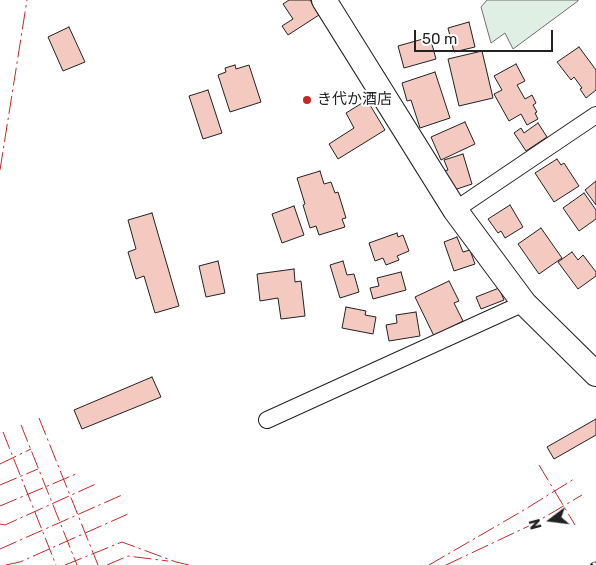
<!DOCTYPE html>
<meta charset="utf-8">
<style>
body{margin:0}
#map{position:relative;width:596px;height:565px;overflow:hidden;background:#fff;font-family:Rubik,sans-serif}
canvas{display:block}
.north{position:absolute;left:526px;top:495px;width:50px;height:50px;-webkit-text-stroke:4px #fff;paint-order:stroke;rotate:255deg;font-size:14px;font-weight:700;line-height:20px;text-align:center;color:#222}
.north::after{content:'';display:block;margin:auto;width:18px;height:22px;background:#222;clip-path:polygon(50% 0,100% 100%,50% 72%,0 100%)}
.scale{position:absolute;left:414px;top:30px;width:139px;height:22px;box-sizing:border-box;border:2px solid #222;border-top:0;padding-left:6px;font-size:15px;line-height:18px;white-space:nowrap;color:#222;-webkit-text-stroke:4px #fff;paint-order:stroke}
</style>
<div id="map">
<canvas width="596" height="565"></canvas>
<div class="north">N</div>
<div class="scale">50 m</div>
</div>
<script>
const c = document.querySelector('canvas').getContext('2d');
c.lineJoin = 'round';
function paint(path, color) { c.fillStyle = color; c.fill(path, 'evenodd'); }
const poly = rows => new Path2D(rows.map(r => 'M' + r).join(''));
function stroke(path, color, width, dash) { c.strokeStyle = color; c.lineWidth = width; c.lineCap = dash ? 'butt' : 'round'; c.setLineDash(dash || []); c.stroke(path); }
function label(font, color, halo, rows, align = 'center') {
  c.font = font + ' Rubik,"Noto Sans JP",sans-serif'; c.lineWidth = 4; c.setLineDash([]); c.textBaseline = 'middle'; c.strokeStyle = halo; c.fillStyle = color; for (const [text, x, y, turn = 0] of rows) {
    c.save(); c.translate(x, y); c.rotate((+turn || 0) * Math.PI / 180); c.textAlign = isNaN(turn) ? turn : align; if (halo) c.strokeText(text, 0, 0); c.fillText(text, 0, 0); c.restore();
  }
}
const green = poly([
 [487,0,578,0,578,1,513,49,505,33,491,43,481,7,487,0]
]);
paint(green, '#e0efe3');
stroke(green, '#6f6f6f', 1);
const building = poly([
 [289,0,310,0,319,15,288,35,282,26,293,19,283,4,289,0],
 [469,22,475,47,454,52,448,28,469,22],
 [69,27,85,62,63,71,48,37,69,27],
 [430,37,436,59,404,68,398,46,430,37],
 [579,47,596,70,596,90,586,98,580,89,582,88,574,77,571,80,557,62,579,47],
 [482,51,493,98,459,106,448,59,482,51],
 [516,64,525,81,517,85,525,99,532,95,536,103,533,105,537,112,535,113,538,119,527,125,521,114,509,121,494,94,502,90,494,76,516,64],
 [235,65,236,69,249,65,261,102,230,112,218,75,226,72,225,68,235,65],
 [435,72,450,118,420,128,411,100,407,101,402,83,435,72],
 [208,90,222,133,203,139,189,96,208,90],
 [367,100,385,130,338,159,329,144,354,128,346,113,367,100],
 [465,122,475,144,441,160,431,137,465,122],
 [538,123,547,137,526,151,514,133,521,128,524,133,538,123],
 [463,154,472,184,454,190,451,181,448,182,444,171,448,170,444,160,463,154],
 [557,159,561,165,564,163,579,186,554,202,535,173,557,159],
 [320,171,324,184,331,182,335,193,338,192,346,218,342,219,345,227,319,235,316,226,310,228,303,205,305,204,297,178,320,171],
 [596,181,596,205,585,190,596,181],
 [584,193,596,210,596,219,579,231,563,208,584,193],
 [510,205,523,227,505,238,501,231,498,233,488,219,510,205],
 [294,206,304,235,282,243,272,214,294,206],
 [152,213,179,306,155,313,144,276,136,279,128,252,136,249,128,220,152,213],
 [541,228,562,258,539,274,518,244,541,228],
 [397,233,398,237,403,235,409,251,397,256,399,260,386,265,383,258,375,261,369,243,397,233],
 [457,237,463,252,470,250,475,264,454,271,444,242,457,237],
 [572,252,578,260,583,255,596,272,596,276,578,289,558,262,572,252],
 [218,261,225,293,206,297,199,266,218,261],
 [343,261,347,275,354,274,359,292,340,298,330,265,343,261],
 [294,269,295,282,301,281,305,316,281,319,278,298,260,301,257,274,294,269],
 [401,272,406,290,373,299,370,288,379,286,377,278,401,272],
 [449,281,459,301,454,303,463,321,434,336,415,297,449,281],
 [499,288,504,300,481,309,476,297,499,288],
 [346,307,366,311,365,315,376,317,373,334,342,328,346,307],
 [416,312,420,336,389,341,386,325,397,323,396,315,416,312],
 [152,377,161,397,82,429,74,410,152,377],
 [596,419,596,435,554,459,547,447,596,419]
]);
paint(building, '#f3c9c0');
stroke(building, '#222', 1);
const street = poly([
 [455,210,596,115],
 [267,420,524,303]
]);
const secondary = poly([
 [324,0,455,210,524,303,596,374]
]);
stroke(street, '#222', 18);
stroke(secondary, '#222', 26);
stroke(street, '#fff', 16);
stroke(secondary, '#fff', 24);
const rail = poly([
 [593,565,596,564]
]);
stroke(rail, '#222', 5.5);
stroke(rail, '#fff', 4, [11]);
stroke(poly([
 [0,170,27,0],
 [39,418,98,565],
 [21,425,77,565],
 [3,432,56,565],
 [0,464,31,449],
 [539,465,575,525],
 [0,485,38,469],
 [0,506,76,474],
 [0,524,5,525,98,483],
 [0,549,122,495],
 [6,565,20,562,128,514],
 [65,565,122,542,176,562,189,565],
 [107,565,128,556,168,561],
 [429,565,524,510,574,479],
 [446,565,533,524,582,495]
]), '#c62828', 1, [18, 4, 2.5, 4]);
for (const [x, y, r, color] of [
 [307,100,5,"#c62828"]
]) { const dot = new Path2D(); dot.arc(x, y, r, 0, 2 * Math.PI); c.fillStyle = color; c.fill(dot); stroke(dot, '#fff', 2); }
label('15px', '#222', '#fff', [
 ["き代か酒店",317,100]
], 'left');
</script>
